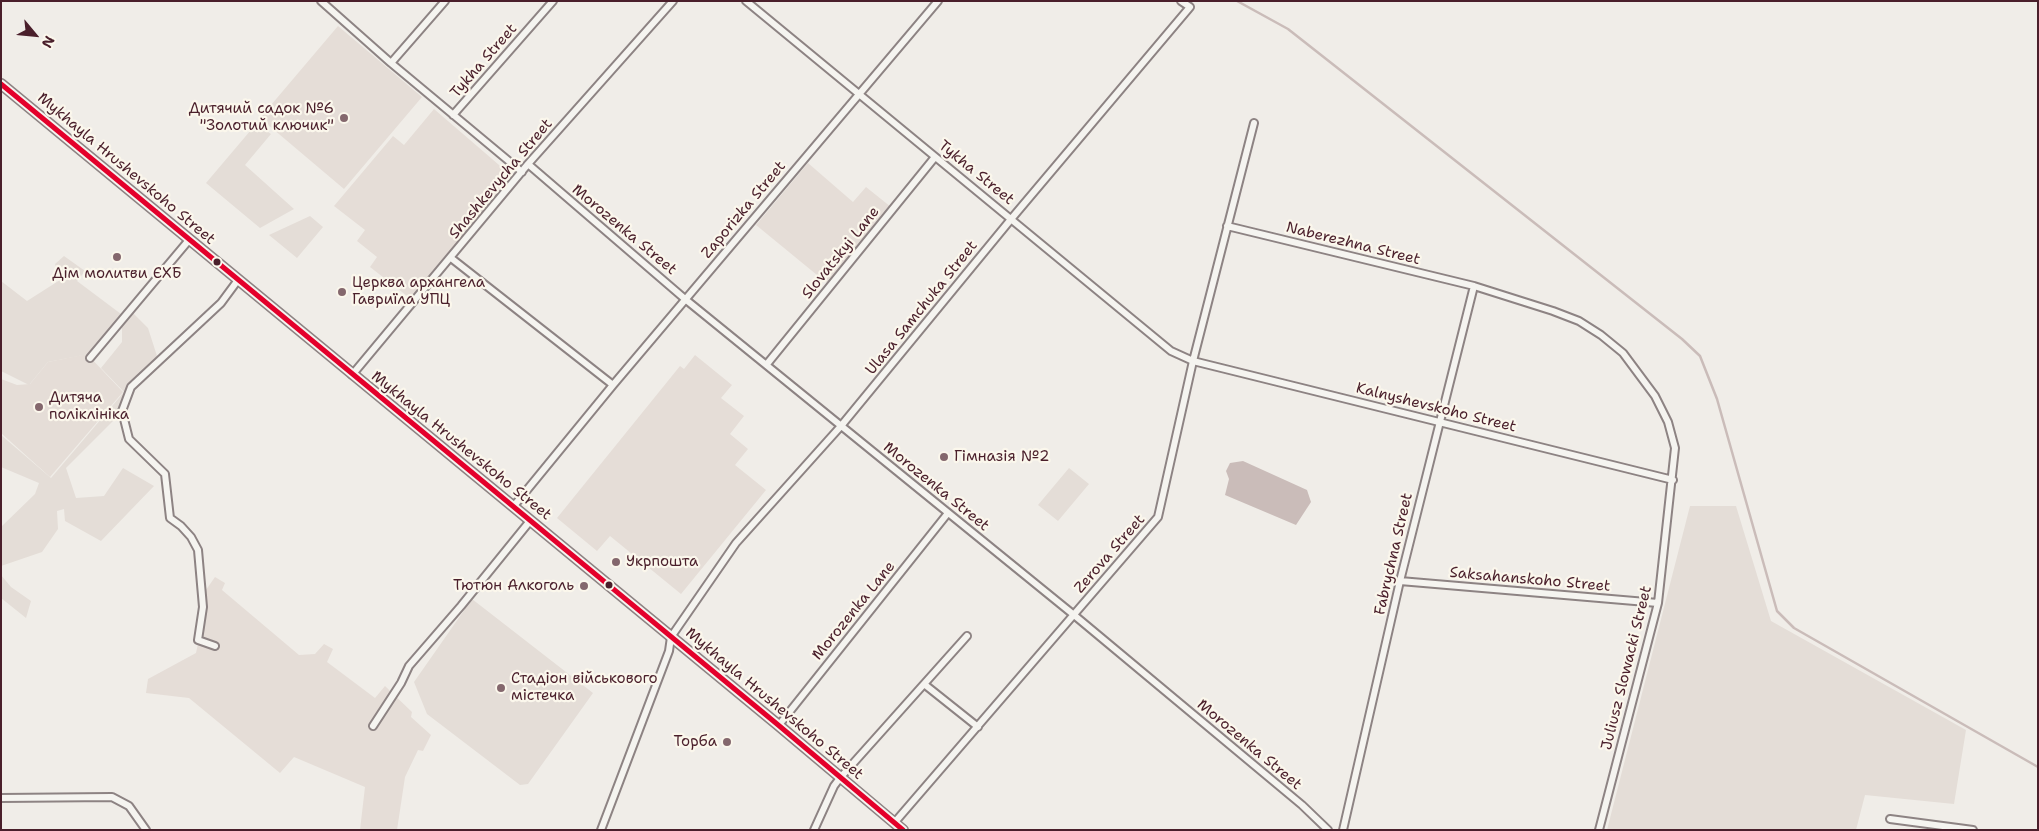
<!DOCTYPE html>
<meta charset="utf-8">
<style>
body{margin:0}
#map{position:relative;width:2039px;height:831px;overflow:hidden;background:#f0ede8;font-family:"Shantell Sans",sans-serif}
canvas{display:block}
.frame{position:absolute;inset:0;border:2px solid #4a1f2b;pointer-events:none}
.north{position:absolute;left:10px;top:10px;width:50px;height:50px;-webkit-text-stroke:4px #fbf7ec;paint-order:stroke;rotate:118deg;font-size:14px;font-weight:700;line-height:20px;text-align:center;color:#4a1f2b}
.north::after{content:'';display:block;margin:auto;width:18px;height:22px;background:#4a1f2b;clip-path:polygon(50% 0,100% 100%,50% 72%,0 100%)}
</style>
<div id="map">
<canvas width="2039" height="831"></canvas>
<div class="frame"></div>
<div class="north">N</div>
</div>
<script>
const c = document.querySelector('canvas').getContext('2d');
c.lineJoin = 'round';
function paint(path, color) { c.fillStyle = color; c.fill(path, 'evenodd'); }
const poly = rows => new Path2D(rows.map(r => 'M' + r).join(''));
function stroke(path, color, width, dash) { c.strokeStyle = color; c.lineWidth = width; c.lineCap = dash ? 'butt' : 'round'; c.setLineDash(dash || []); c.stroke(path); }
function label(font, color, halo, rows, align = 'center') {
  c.font = font + ' "Shantell Sans",sans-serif'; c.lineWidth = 4.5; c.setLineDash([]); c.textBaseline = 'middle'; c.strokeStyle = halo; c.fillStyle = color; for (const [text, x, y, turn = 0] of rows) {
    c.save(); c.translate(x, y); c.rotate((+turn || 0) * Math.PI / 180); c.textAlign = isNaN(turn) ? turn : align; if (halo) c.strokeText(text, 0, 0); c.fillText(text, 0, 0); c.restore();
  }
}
paint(poly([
 [338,26,422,97,344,189,260,118],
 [434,109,513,177,411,299,370,267,377,257,357,241,365,230,334,206,393,136,404,145],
 [808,163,853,202,866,187,891,207,828,284,756,225],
 [87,354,123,392,50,477,1,433,1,379,17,385,30,384,48,362],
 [695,355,732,385,721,398,744,416,730,434,748,449,735,465,766,490,681,594,610,536,597,551,557,518,680,366,684,369],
 [215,577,225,583,222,590,299,655,315,654,324,644,333,649,327,662,375,698,385,686,412,712,411,717,431,735,423,751,418,750,405,777,397,830,360,830,365,787,294,757,280,773,189,698,146,693,148,679,196,653,207,602,201,597]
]), '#e5ddd7');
paint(poly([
 [256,124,271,134,245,165,294,209,260,228,206,183],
 [310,216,323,227,297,258,269,235],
 [64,256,85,271,77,281,121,314,89,354,48,362,29,385,1,371,1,281,27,301,60,280,55,264],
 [133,313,148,328,157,356,129,386,117,417,66,468,76,498,104,496,123,468,154,486,101,541,65,521,64,509,57,511,58,529,42,552,1,566,1,527,35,494,39,483,1,467,1,435,51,478,124,392,101,368,122,342,122,327],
 [1069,468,1089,484,1058,521,1038,505],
 [1690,506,1736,506,1771,621,1966,730,1954,804,1865,795,1856,830,1607,830],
 [1,575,11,587,31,601,26,618,1,598],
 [472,599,593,693,528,784,520,785,427,714,414,682]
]), '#e4ddd7');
paint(poly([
 [1243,461,1307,490,1311,502,1296,525,1225,495,1229,479,1226,471,1230,463]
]), '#cabcb9');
stroke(poly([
 [1237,1,1288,29,1682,339,1700,356,1717,399,1777,611,1794,628,2038,767]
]), '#cabcb9', 2.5);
const street = poly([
 [321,1,391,63,522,172],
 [746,1,1171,351,1193,361,1673,480],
 [391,63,445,1],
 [453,115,553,1],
 [528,164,685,299,1074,615,1302,805,1328,830],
 [1227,226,1474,286,1553,311,1579,321,1601,335,1623,353,1655,396,1668,422,1675,448,1658,603,1599,830],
 [451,258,613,385],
 [90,358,189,240],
 [767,364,935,157],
 [352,375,528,164,673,1],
 [513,507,613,385,938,1],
 [1400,581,1658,603],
 [215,646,198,640,203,607,198,550,191,537,181,526,170,518,165,474,129,439,122,411,131,387,221,303,238,280],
 [924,684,978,727],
 [779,725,948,513],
 [373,726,401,683,409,666,461,606,530,521],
 [1,798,112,797,129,806,146,830],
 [1890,819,1973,830],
 [895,822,1158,517,1193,361,1254,123],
 [601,830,669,651,671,637,736,543,841,426,1012,218,1190,7,1181,1],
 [814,830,834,786,840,778,967,636],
 [1343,830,1400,581,1474,286]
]);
const secondary = poly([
 [1,84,777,724,903,830]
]);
stroke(street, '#8d8383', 10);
stroke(secondary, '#8d8383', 12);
stroke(street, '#f5f4f0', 6);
stroke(secondary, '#f5f4f0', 9);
stroke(poly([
 [1,84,777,724,903,830]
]), '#e4002b', 5);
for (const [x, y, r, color] of [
 [344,118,5,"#84676d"],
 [117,257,5,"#84676d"],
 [217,262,4.5,"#4a1f2b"],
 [342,292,5,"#84676d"],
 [39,407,5,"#84676d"],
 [944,457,5,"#84676d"],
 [616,562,5,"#84676d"],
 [609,585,4.5,"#4a1f2b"],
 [584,586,5,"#84676d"],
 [501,688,5,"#84676d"],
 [727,742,5,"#84676d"]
]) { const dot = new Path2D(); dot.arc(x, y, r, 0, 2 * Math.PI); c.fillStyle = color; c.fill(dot); stroke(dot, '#fbf7ec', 2); }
label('15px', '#4a1f2b', '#fbf7ec', [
 ["Tykha Street",484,61,-49],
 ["Mykhayla Hrushevskoho Street",126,169,40],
 ["Tykha Street",976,173,39],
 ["Shashkevycha Street",501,179,-50],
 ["Zaporizka Street",744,210,-50],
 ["Morozenka Street",624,230,40],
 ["Naberezhna Street",1353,244,14],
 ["Slovatskyi Lane",841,253,-51],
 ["Ulasa Samchuka Street",922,308,-51],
 ["Kalnyshevskoho Street",1436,408,14],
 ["Mykhayla Hrushevskoho Street",461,446,39],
 ["Morozenka Street",936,487,39],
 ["Zerova Street",1110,554,-49],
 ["Fabrychna Street",1394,554,-77],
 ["Saksahanskoho Street",1530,580,5],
 ["Morozenka Lane",854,611,-51],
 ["Juliusz Slowacki Street",1627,668,-76],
 ["Mykhayla Hrushevskoho Street",774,704,40],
 ["Morozenka Street",1249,745,40]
]);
label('15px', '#4a1f2b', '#fbf7ec', [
 ["Дитячий садок №6",334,109,"right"],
 ["\"Золотий ключик\"",334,126,"right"],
 ["Дім молитви ЄХБ",117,274,"center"],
 ["Церква архангела",352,283],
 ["Гавриїла УПЦ",352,300],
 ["Дитяча",49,398],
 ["поліклініка",49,415],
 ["Гімназія №2",954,457],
 ["Укрпошта",626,562],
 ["Тютюн Алкоголь",574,586,"right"],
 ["Стадіон військового",511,679],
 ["містечка",511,696],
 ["Торба",717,742,"right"]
], 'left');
</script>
